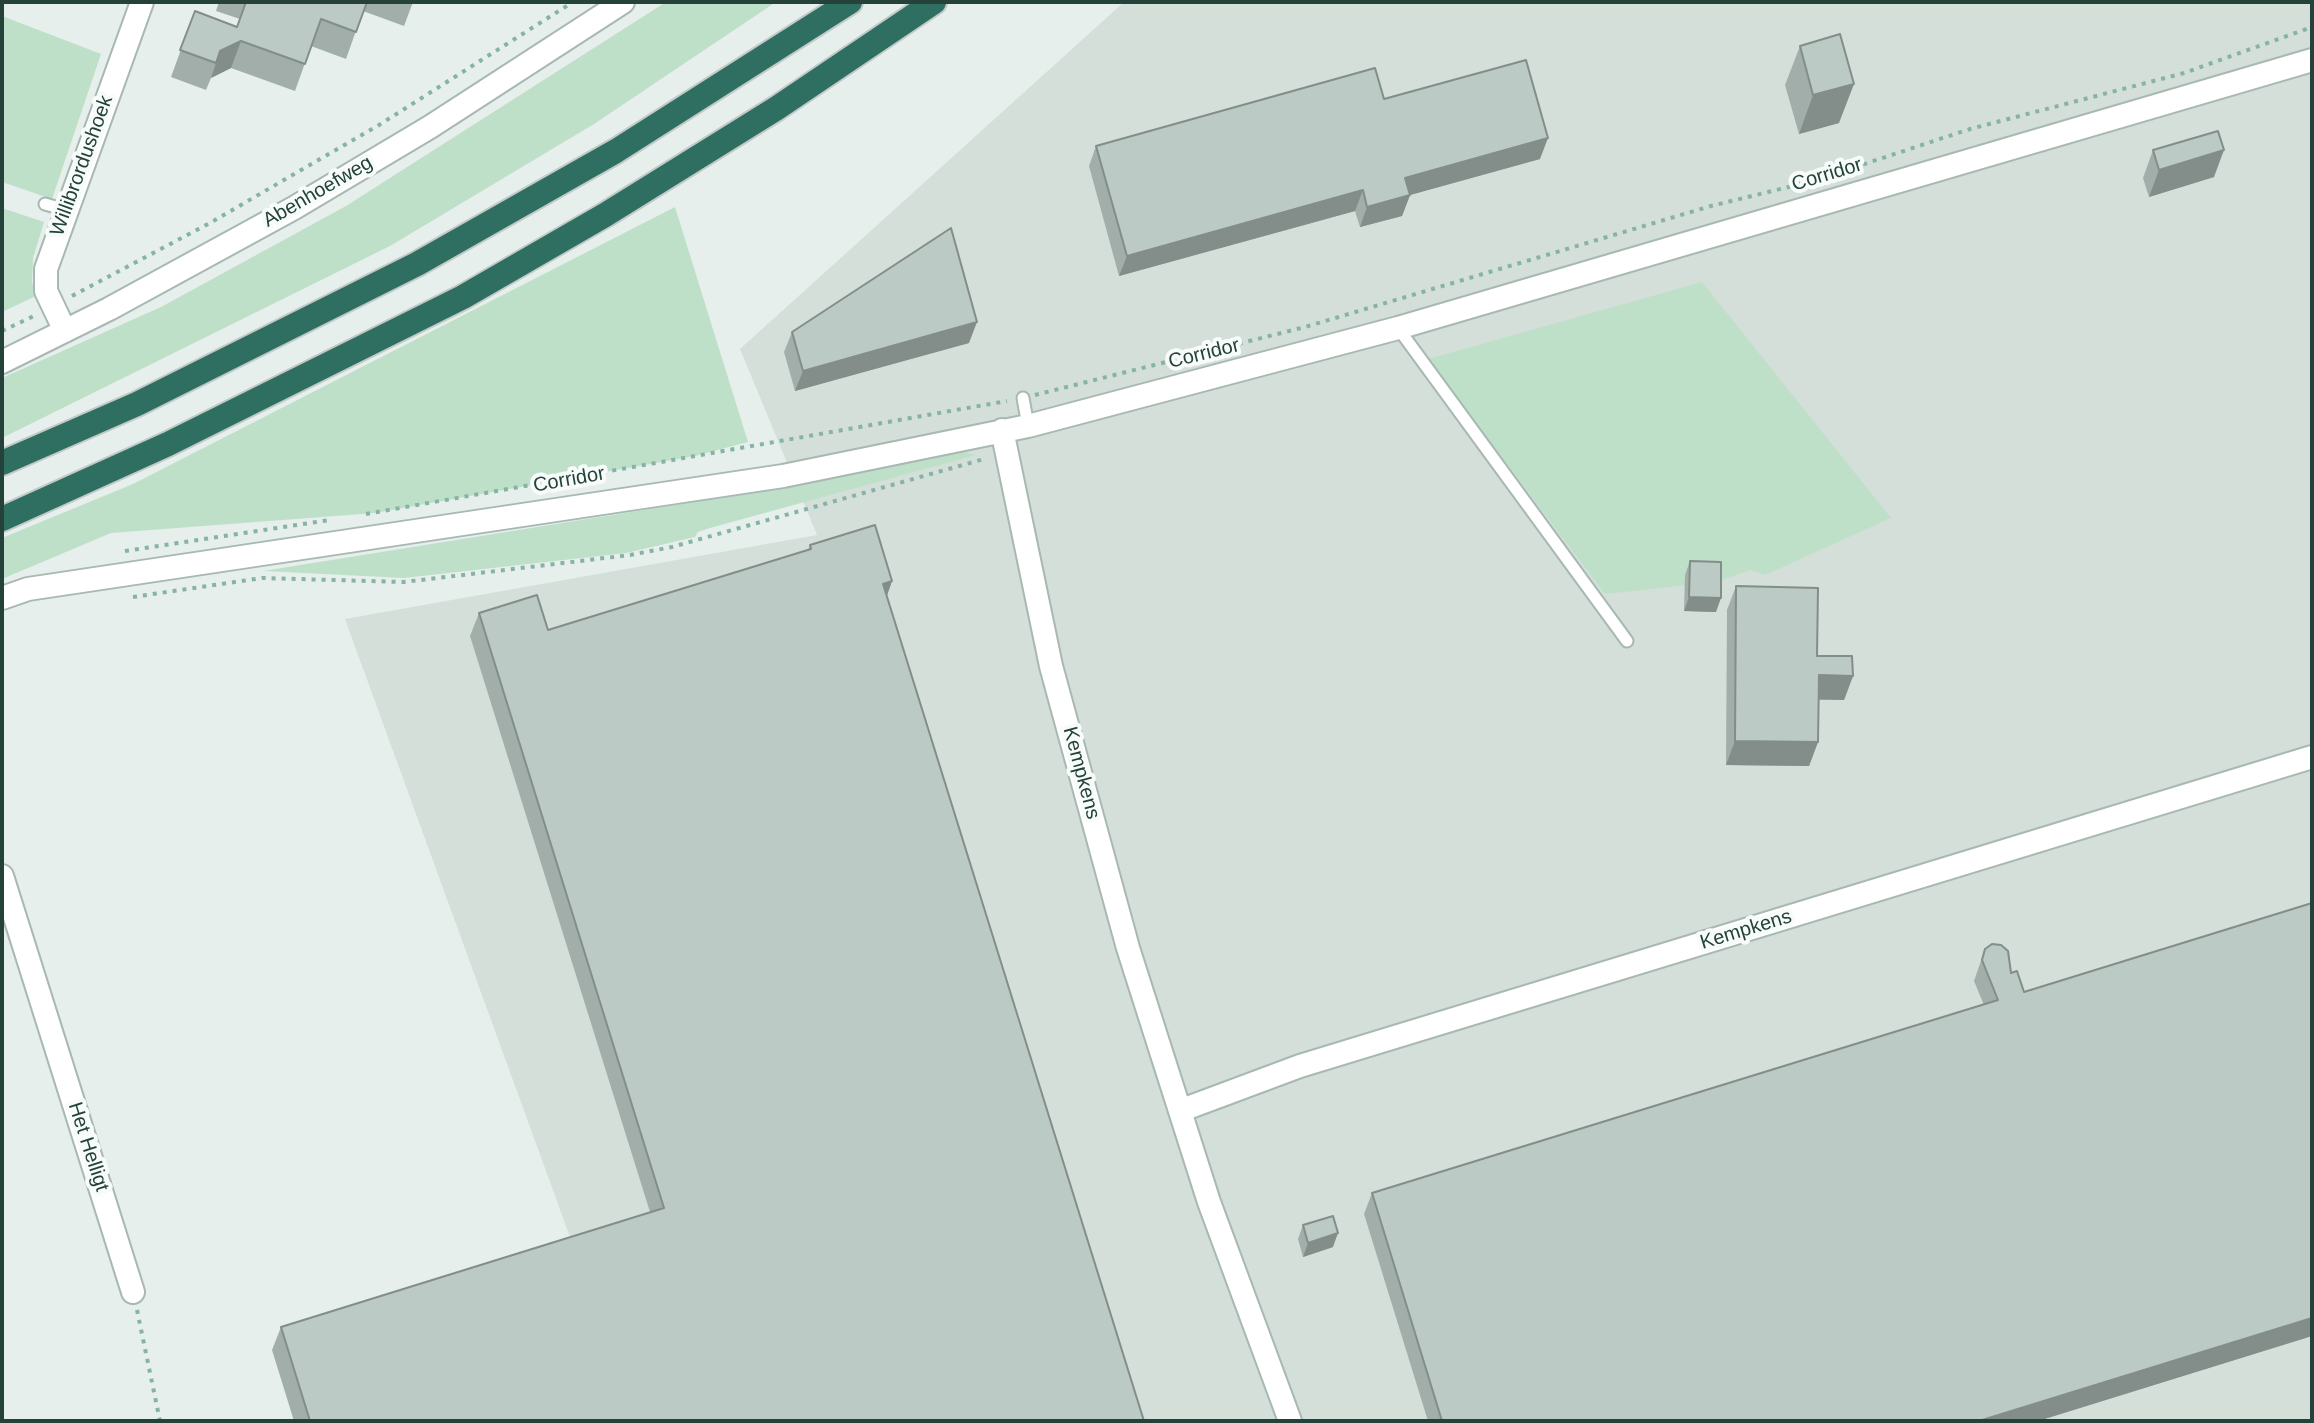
<!DOCTYPE html>
<style>
body{margin:0}
#map{position:relative;width:2314px;height:1423px;overflow:hidden;background:#e6efeb;font-family:Arial,sans-serif}
canvas{display:block}
.frame{position:absolute;inset:0;border:4px solid #24423a;pointer-events:none}
</style>
<div id="map">
<canvas width="2314" height="1423"></canvas>
<div class="frame"></div>
</div>
<script>
const c = document.querySelector('canvas').getContext('2d');
c.lineJoin = 'round';
function paint(path, color) { c.fillStyle = color; c.fill(path, 'evenodd'); }
const poly = rows => new Path2D(rows.map(r => 'M' + r).join(''));
function stroke(path, color, width, dash) { c.strokeStyle = color; c.lineWidth = width; c.lineCap = dash ? 'butt' : 'round'; c.setLineDash(dash || []); c.stroke(path); }
function label(font, color, halo, rows, align = 'center') {
  c.font = font + ' Arial,sans-serif'; c.lineWidth = 8; c.setLineDash([]); c.textBaseline = 'middle'; c.strokeStyle = halo; c.fillStyle = color; for (const [text, x, y, turn = 0] of rows) {
    c.save(); c.translate(x, y); c.rotate((+turn || 0) * Math.PI / 180); c.textAlign = isNaN(turn) ? turn : align; if (halo) c.strokeText(text, 0, 0); c.fillText(text, 0, 0); c.restore();
  }
}
paint(poly([
 [1124,2,2312,2,2312,1421,637,1421,345,619,817,535,740,349]
]), '#d4dfda');
paint(poly([
 [666,2,776,2,594,124,390,246,2,438,2,378,161,307,346,206],
 [2,16,101,54,52,199,2,182],
 [675,207,748,442,695,456,375,513,111,533,2,579,2,538,133,484],
 [2,208,44,222,33,258,32,282,36,296,2,312],
 [1702,282,1891,518,1765,575,1750,570,1716,582,1605,594,1428,359],
 [960,451,976,455,710,528,698,532,695,537,626,553,404,578,263,571,687,503]
]), '#bfe0c8');
const lane = poly([
 [45,204,66,210],
 [1398,328,1627,641],
 [1023,398,1028,426]
]);
const street = poly([
 [65,331,46,291,46,269,142,2],
 [2,362,109,309,294,208,430,127,623,2],
 [1002,430,1051,666,1128,948,1209,1202,1290,1421],
 [2,598,28,589,783,476,1028,426,1398,328,2312,60],
 [2,876,133,1292],
 [1182,1110,1300,1066,2312,757]
]);
const highway = poly([
 [2,463,137,404,417,264,616,151,850,2],
 [2,519,168,444,463,297,605,215,777,108,934,2]
]);
stroke(lane, '#a8b8b2', 15);
stroke(street, '#a8b8b2', 26);
stroke(highway, '#c2cac8', 28);
stroke(poly([
 [72,296,208,224,379,125,573,2],
 [2,331,36,315],
 [1035,395,1305,327,1711,206,1813,181,1970,129,2184,73,2312,27],
 [366,514,1007,401],
 [125,551,330,520],
 [133,597,262,578,404,582,630,555,672,547,984,459],
 [137,1310,160,1421]
]), '#86b3a5', 4, [4, 6]);
stroke(lane, '#fff', 11);
stroke(street, '#fff', 22);
stroke(highway, '#2f6f62', 24);
paint(poly([
 [219,2,413,2,404,26,363,11,346,59,311,46,295,91,231,68,211,78,206,90,171,77,195,11,237,27,240,19,216,11],
 [1800,46,1839,123,1799,134,1785,85],
 [1384,99,1540,159,1410,195,1402,216,1360,227,1355,211,1119,276,1089,166,1096,146],
 [2153,150,2214,177,2149,197,2143,178],
 [792,332,969,343,795,391,784,352],
 [810,545,892,581,887,595,1144,1421,294,1421,272,1350,281,1327,650,1212,470,636,479,613,548,630,808,550],
 [1690,561,1716,612,1684,611,1685,575],
 [1736,586,1817,656,1853,676,1844,700,1818,700,1818,742,1809,766,1726,765,1727,610],
 [2312,903,2312,1336,2038,1421,1428,1421,1364,1214,1372,1193,1984,1005,1974,981,1985,949,2011,973,2024,992],
 [1303,1225,1333,1247,1303,1257,1298,1239]
]), '#a1aea9');
paint(poly([
 [241,41,231,68,211,78,220,51],
 [1854,84,1839,123,1799,134,1813,95],
 [1548,138,1540,159,1410,195,1402,216,1360,227,1367,207,1405,178],
 [2224,150,2214,177,2149,197,2159,170],
 [1363,190,1355,211,1119,276,1127,256],
 [977,322,969,343,795,391,803,371],
 [892,581,884,604,883,584],
 [1689,597,1721,598,1716,612,1684,611],
 [1819,675,1853,676,1844,700,1810,699],
 [1735,741,1818,742,1809,766,1726,765],
 [1338,1233,1333,1247,1303,1257,1308,1243],
 [2312,1318,2312,1336,2038,1421,1979,1421]
]), '#838d89');
const building = poly([
 [246,2,367,2,356,32,321,19,305,64,241,41,220,51,216,63,180,50,195,11,237,27,246,2],
 [1840,34,1854,84,1813,95,1800,46,1840,34],
 [1526,60,1548,138,1405,178,1410,195,1367,207,1363,190,1127,256,1096,146,1375,68,1384,99,1526,60],
 [2218,131,2224,150,2159,170,2153,150,2218,131],
 [951,228,977,322,803,371,792,332,951,228],
 [875,525,892,581,883,584,1144,1421,310,1421,281,1327,664,1208,479,613,537,595,548,630,811,549,810,545,875,525],
 [1690,561,1721,562,1721,598,1689,597,1690,561],
 [1736,586,1818,588,1817,656,1852,656,1853,676,1819,675,1818,742,1735,741,1736,586],
 [2312,903,2312,1318,1979,1421,1442,1421,1372,1193,1998,1000,1982,960,1985,949,1992,944,2001,945,2008,951,2011,973,2017,971,2024,992,2312,903],
 [1333,1216,1338,1233,1308,1243,1303,1225,1333,1216]
]);
paint(building, '#bbcac4');
stroke(building, '#838d89', 2);
label('20px', '#24423a', '#f7fbf9', [
 ["Willibrordushoek",82,166,-70],
 ["Corridor",1827,175,-17],
 ["Abenhoefweg",318,192,-30],
 ["Corridor",1204,354,-14],
 ["Corridor",569,480,-10],
 ["Kempkens",1081,773,75],
 ["Kempkens",1746,930,-17],
 ["Het Helligt",88,1147,72]
]);
</script>
